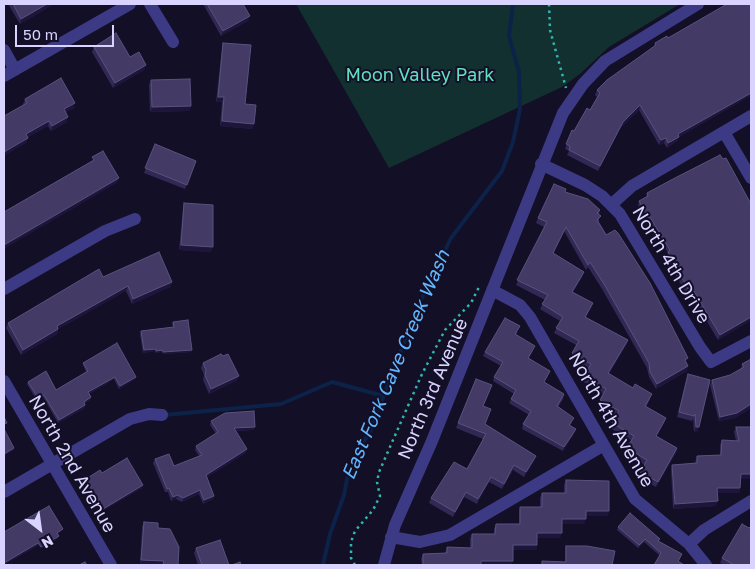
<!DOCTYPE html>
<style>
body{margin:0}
#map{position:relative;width:755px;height:569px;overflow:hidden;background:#130f26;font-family:"Golos Text",sans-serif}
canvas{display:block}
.frame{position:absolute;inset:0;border:5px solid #d9d4ff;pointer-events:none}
.north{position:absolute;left:15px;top:504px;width:50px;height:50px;-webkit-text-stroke:4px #130f26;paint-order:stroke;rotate:150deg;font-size:14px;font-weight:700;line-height:20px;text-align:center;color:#d9d4ff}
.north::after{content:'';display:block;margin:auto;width:18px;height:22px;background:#d9d4ff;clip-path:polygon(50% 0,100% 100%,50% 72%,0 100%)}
.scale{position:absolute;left:15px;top:25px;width:99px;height:22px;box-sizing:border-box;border:2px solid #d9d4ff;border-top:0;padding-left:6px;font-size:15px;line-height:18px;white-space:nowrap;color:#d9d4ff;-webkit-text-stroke:4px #130f26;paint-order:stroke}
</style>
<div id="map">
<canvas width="755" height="569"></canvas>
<div class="frame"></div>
<div class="north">N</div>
<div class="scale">50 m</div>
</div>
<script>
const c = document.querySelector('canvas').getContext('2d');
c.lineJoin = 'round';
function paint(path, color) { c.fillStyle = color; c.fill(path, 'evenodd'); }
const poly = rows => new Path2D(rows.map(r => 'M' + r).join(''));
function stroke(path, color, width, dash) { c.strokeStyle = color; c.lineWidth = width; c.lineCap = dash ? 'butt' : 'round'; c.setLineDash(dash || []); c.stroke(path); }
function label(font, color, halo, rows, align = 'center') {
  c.font = font + ' "Golos Text",sans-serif'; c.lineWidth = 4; c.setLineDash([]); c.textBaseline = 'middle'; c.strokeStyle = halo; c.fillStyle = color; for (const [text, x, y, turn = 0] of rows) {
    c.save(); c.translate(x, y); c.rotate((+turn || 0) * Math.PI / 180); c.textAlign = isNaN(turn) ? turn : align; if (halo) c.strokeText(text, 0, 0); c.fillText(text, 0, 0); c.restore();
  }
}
paint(poly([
 [296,4,680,4,609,47,580,74,562,87,389,168]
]), '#12302f');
stroke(poly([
 [164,415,281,404,332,382,384,396],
 [323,565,330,534,344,495,348,474,358,449,369,434,420,302,451,238,502,171,513,142,520,109,519,72,509,36,513,4]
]), '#0c2248', 4);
stroke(poly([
 [549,4,550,30,566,88],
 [355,565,351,558,351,542,355,531,373,510,380,496,377,482,379,472,422,374,445,330,471,303,479,287]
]), '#2fb8b0', 2.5, [2.5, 4]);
stroke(poly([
 [150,4,173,42],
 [4,50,15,70],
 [4,76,130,4],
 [724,132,751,178],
 [541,164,585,185,602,196,620,214,700,347,711,362,751,341],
 [612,204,632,186,751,116],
 [4,289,105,231,135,219],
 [492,290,520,305,530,317,635,499,689,544,706,565],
 [4,381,111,565],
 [4,492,130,419,149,414,162,415],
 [391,537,420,542,450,535,604,445],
 [689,544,704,530,751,501],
 [384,565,395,525,432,441,563,113,583,84,605,61,698,4]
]), '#3d3a85', 12);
paint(poly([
 [8,4,54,4,20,24],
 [203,4,243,4,248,21,221,36],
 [667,36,678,138,677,141,667,148,664,143,659,145,639,110,621,127,598,171,567,155,569,151,565,149,572,130,574,131,590,110,597,97,595,95,597,90,654,47,655,43],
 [223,43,253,129,220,126,222,102,216,102,222,48],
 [94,47,130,57,146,65,144,70,113,88,92,52],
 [151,80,191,106,189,111,150,112,149,85],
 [25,99,74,108,66,112,67,122,51,131,48,126,28,137,26,143,23,104],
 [155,144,196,161,185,189,144,173],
 [565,192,600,210,599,214,599,222,686,363,687,371,656,389,649,377,647,368,602,289,588,267,586,270,564,231,553,254,582,277,573,292,593,303,586,317,628,340,626,345,609,374,650,399,646,407,666,418,664,423,656,436,677,448,676,453,656,487,638,477,645,465,625,453,627,448,631,440,610,428,617,416,598,405,603,394,582,381,584,376,588,369,570,358,576,345,554,333,560,321,540,309,545,300,516,285,544,227,536,223,538,218],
 [647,193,751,320,718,340,690,293,686,294,666,257,668,253,648,222,646,223,638,206,639,201,646,197],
 [184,203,211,252,179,250,183,208],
 [103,277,172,282,170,287,132,304,126,291,58,329,57,334,21,355,6,328,8,323],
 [173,322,192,350,191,352,163,354,162,352,155,353,155,351,143,353,140,334,141,331,173,327,172,324],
 [518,331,516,335,533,350,529,358,550,371,544,382,564,394,563,399,558,407,572,422,570,426,574,434,563,451,522,429,523,424,529,415,509,403,514,394,493,381,494,377,501,366,483,356,485,352],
 [751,359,751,408,735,418,719,421,710,385,712,380,730,375,741,369,742,364],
 [83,363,136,377,135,379,119,389,114,379,89,394,91,397,90,400,85,403,85,408,58,423,43,397,37,401,27,384,28,382,56,390,86,372,83,365],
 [203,363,237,380,209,394,203,380,204,375,201,368],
 [688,374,699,427,697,432,694,432,693,419,692,421,677,417],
 [476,379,484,406,485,424,536,456,534,461,524,477,513,470,502,489,489,482,477,504,464,497,453,517,429,503,431,498,467,469,483,439,456,428],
 [211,421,255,427,253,430,236,431,246,453,207,477,214,496,213,499,203,504,199,494,182,502,176,499,171,501,168,492,165,492,153,463,155,459,174,466,199,456,195,450,196,446,216,434,210,425],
 [736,427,751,427,741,479,740,488,739,493,717,493,716,506,673,509,671,470,672,465,695,463,697,456,720,455,720,445,722,440,736,441,734,432],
 [102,473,143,485,142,488,102,511,85,481,86,479],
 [566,480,609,511,607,516,586,516,584,524,562,524,560,538,537,538,537,545,536,550,513,550,513,561,511,565,422,565,421,559,423,554,445,553,447,547,470,548,470,539,472,534,494,534,494,529,496,524,519,524,519,512,520,507,540,507,540,498,542,493,564,493,564,485],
 [144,522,158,528,178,565,140,565,142,527],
 [618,527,659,541,681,557,678,562,659,555,644,542,638,548,617,530],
 [749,528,751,565,724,565,720,563,722,558],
 [566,546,612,565,541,565,542,561,565,562,565,548],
 [196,548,229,565,198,565,194,553]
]), '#312854');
paint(poly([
 [47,4,54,4,20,24,21,19],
 [250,16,248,21,221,36,223,31],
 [146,65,144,70,113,88,115,83],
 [751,93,751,96,678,138,677,141,667,148,668,143,678,134],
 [218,97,224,97,222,102,216,102],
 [75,103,74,108,62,114,64,109],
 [640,105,639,110,621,127,598,171,623,122],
 [191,106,189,111,150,112,152,107],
 [68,117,67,122,51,131,52,126],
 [49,121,48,126,24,139,26,134],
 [222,121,254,124,253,129,220,126],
 [28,138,26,143,4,156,4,152],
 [666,138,664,143,659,145,661,140],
 [119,178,117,183,4,249,4,245],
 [650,217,648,222,646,223,648,218],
 [181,245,213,247,211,252,179,250],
 [584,272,582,277,570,297,572,292],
 [172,282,170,287,132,304,133,299],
 [128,286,126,291,55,331,57,326],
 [692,288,690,293,686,294,688,289],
 [751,317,751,320,718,340,720,335],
 [58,329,57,334,21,355,23,350],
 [628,340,626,345,606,378,608,373],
 [156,349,155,351,143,353,144,350],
 [163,350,162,352,155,353,156,351],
 [192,350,191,352,163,354,163,352],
 [688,366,687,371,656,389,657,384],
 [239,376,237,380,209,394,211,389],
 [115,377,114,379,87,395,88,392],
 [136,377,135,379,119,389,120,386],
 [44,395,43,397,37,401,38,398],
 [91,397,90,400,83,405,84,402],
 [751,404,751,408,735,418,719,421,720,417],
 [85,405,85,408,58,423,59,420],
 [666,418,664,423,654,441,656,436],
 [255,427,253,430,233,431,234,428],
 [696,427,699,427,697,432,694,432],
 [576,429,574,434,563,451,564,447],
 [14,448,14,450,4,456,4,454],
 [677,448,676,453,656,487,658,482],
 [247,449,246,453,205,479,206,475],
 [536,456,534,461,524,477,526,472],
 [514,465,513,470,502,489,504,484],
 [741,474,751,474,751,479,739,479],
 [491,477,489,482,477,504,478,499],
 [143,485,142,488,102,511,103,509],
 [717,488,740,488,739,493,715,493],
 [200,490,199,494,182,502,183,498],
 [466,492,464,497,453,517,455,512],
 [178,495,176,499,171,501,173,497],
 [214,496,213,499,203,504,204,500],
 [718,501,716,506,673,509,675,504],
 [586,511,609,511,607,516,584,516],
 [562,519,586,519,584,524,560,524],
 [537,533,562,533,560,538,536,538],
 [59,536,58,539,40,549,41,547],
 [38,543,38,546,4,565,4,563],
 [513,545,537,545,536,550,511,550],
 [141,560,164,561,162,565,140,565],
 [481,561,513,561,511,565,479,565]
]), '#1d163a');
const building = poly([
 [13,4,47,4,21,19,13,4],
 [207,4,243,4,250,16,223,31,207,4],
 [727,4,751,4,751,93,678,134,679,137,668,143,666,138,661,140,640,105,623,122,600,166,569,150,570,146,566,144,572,130,574,131,587,108,590,110,600,93,597,90,607,80,656,45,655,43,667,36,668,38,727,4],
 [116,33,130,57,139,52,146,65,115,83,94,47,116,33],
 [223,43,251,45,245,104,256,105,254,124,222,121,224,97,218,97,223,43],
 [61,78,75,103,64,109,68,117,52,126,49,121,26,134,28,138,4,152,4,116,27,103,25,99,61,78],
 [190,79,191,106,152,107,151,80,190,79],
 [155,144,196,161,187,185,145,168,155,144],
 [103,151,119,178,4,245,4,212,94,160,92,157,103,151],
 [720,155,723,159,726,158,751,204,751,317,720,335,692,288,688,289,668,252,670,250,650,217,648,218,639,201,648,196,647,193,673,179,720,155],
 [554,184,566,189,565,192,588,199,600,210,597,213,601,216,597,220,606,235,615,230,618,233,650,283,688,358,685,360,688,366,657,384,650,372,649,363,604,284,590,262,588,265,566,227,553,253,584,272,572,292,593,303,585,317,628,340,608,373,633,388,635,384,652,394,645,406,666,418,656,436,677,448,658,482,640,472,647,460,627,448,634,436,612,423,619,411,600,400,606,389,584,376,591,364,572,353,579,341,556,328,563,317,542,304,548,295,517,280,547,222,538,218,554,184],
 [184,203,213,205,213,247,181,245,184,203],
 [159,252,172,282,133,299,128,286,57,326,58,329,23,350,8,323,99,269,103,277,159,252],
 [505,318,520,326,515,334,535,346,528,358,550,371,544,382,564,394,557,406,574,418,569,425,576,429,564,447,523,424,531,411,511,399,516,390,494,377,503,362,485,352,505,318],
 [188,320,192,350,163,352,163,350,156,351,156,349,144,350,141,331,174,327,173,322,188,320],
 [117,343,136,377,120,386,115,377,88,392,91,397,84,402,85,405,59,420,44,395,38,398,28,382,46,371,56,390,88,371,83,363,117,343],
 [221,354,223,356,228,354,239,376,211,389,205,375,206,370,203,363,221,354],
 [751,359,751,404,737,413,720,417,712,380,730,375,744,367,742,364,751,359],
 [688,374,710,380,699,427,696,427,695,414,694,416,679,412,688,374],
 [476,379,492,385,483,406,491,409,485,424,536,456,526,472,514,465,504,484,491,477,478,499,466,492,455,512,431,498,454,462,467,469,486,434,458,423,476,379],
 [254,411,255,427,234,428,247,449,206,475,214,496,204,500,200,490,183,498,178,495,173,497,169,488,167,489,155,459,169,454,174,466,202,455,196,446,218,432,211,421,225,413,254,411],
 [4,417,7,423,4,424,4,417],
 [736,427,751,427,751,474,741,474,740,488,717,488,718,501,675,504,672,465,697,463,697,456,721,455,722,440,739,441,736,427],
 [4,429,14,448,4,454,4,429],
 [127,458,143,485,103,509,86,479,100,470,102,473,127,458],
 [566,480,609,481,609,511,586,511,586,519,562,519,562,533,537,533,537,545,513,545,513,561,481,561,481,565,423,565,423,554,447,553,447,547,472,548,472,534,495,534,496,524,520,524,520,507,542,507,542,493,566,493,566,480],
 [49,506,63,529,57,533,59,536,41,547,38,543,4,563,4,532,49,506],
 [630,513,660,539,658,541,682,554,678,561,684,565,654,565,661,553,645,539,639,545,618,527,630,513],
 [144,522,158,523,158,528,170,529,179,547,178,565,163,565,164,561,141,560,144,522],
 [742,524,749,528,751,526,751,565,734,565,722,558,742,524],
 [220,540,229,565,202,565,196,548,220,540],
 [566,546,587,546,615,551,612,565,542,565,542,561,566,562,566,546],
 [85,562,87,565,79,565,85,562],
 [240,562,241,565,232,565,240,562]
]);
paint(building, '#433a66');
stroke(building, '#5a527e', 1);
label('18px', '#5fe0c0', '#130f26', [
 ["Moon Valley Park",420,75]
]);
label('18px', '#d9d4ff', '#130f26', [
 ["North 4th Drive",671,265,59],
 ["North 3rd Avenue",433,389,-67],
 ["North 4th Avenue",611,420,60],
 ["North 2nd Avenue",72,464,60]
]);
label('italic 19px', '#62b6ff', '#130f26', [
 ["East Fork Cave Creek Wash",396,365,-67]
]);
</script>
